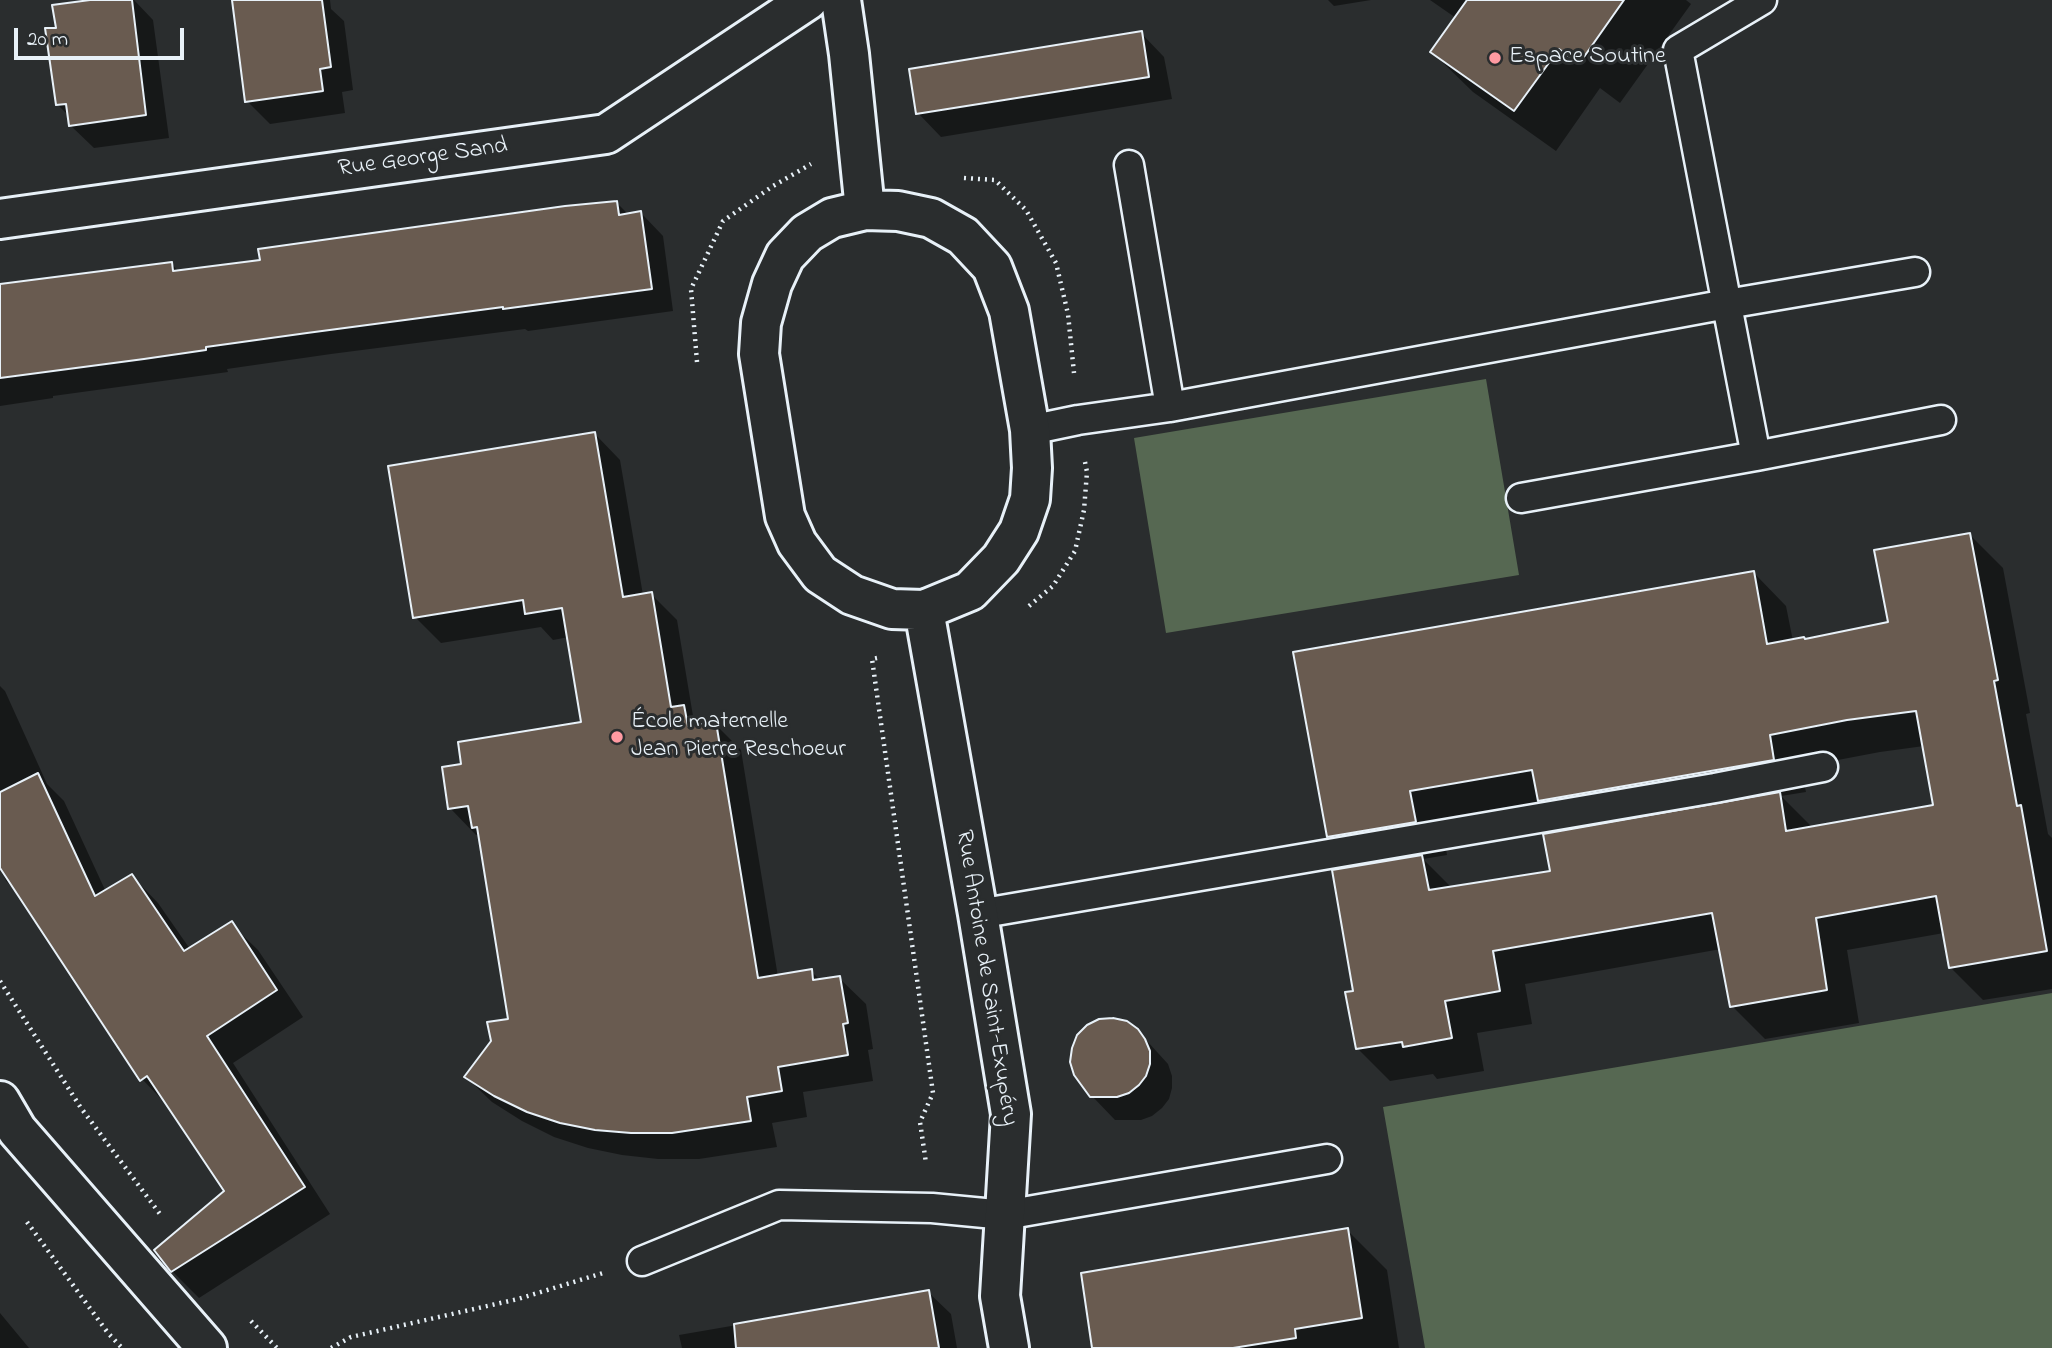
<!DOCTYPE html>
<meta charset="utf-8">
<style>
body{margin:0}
#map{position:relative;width:2052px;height:1348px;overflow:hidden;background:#2a2d2e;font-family:"Indie Flower",sans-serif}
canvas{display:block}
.scale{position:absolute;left:14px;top:28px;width:170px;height:32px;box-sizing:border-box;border:4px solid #e8f1f8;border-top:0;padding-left:9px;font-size:21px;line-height:24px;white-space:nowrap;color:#e8f1f8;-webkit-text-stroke:5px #2a2d2e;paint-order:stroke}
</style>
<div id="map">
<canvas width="2052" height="1348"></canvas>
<div class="scale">20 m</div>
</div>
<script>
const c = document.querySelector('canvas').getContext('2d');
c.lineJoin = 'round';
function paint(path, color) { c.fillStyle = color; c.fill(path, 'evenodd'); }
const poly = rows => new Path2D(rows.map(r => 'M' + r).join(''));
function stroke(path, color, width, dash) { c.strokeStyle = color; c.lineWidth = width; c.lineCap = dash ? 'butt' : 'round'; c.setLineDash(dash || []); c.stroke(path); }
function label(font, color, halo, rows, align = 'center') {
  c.font = font + ' "Indie Flower",sans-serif'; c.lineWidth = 6; c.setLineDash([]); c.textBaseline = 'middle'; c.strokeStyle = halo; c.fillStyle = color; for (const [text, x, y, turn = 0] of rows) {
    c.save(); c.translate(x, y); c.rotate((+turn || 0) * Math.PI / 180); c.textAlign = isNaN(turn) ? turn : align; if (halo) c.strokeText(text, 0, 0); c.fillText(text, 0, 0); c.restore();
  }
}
paint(poly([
 [1486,379,1519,575,1166,633,1134,438],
 [2052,993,2052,1348,1425,1348,1383,1107]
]), '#566852');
paint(poly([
 [103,0,134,0,153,20,169,138,94,148,70,125,69,116,57,104],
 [233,0,330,0,331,9,344,21,353,90,342,92,345,113,270,124,247,101],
 [1328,0,1371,0,1334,6],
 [1430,0,1686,0,1691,4,1620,103,1600,88,1556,151,1473,92,1432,52,1456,18],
 [1141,33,1164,57,1172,99,941,137,918,113],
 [617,203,629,215,641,213,663,236,673,311,528,331,525,329,331,354,227,369,228,372,53,396,53,398,0,406,0,286,171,263,179,272,262,262],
 [594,433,620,460,643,595,651,594,677,620,693,716,703,726,715,724,741,750,778,977,811,971,820,980,839,978,866,1004,873,1049,868,1050,873,1081,803,1092,807,1117,772,1123,777,1147,699,1159,658,1159,622,1155,588,1148,554,1137,522,1121,492,1102,466,1077,510,1020,480,834,476,835,450,808,463,766,583,723,569,637,553,640,541,627,441,643,415,617],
 [1970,535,2003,568,2030,713,2026,714,2048,834,2052,838,2052,989,1983,1000,1951,968,1944,933,1847,950,1859,1023,1765,1039,1732,1006,1721,949,1525,984,1532,1024,1477,1033,1484,1071,1437,1079,1433,1074,1390,1081,1358,1049,1355,992,1359,867,1328,837,1754,573,1786,606,1793,641,1806,641,1890,623],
 [1924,746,1935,806,1812,827,1781,796,1806,792,1801,767,1880,752],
 [1544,806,1570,831,1552,872,1452,888,1423,859,1447,855,1442,824],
 [0,686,5,691,47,784,64,801,106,892,132,876,158,903,190,949,231,924,258,950,303,1017,233,1063,330,1214,199,1298,172,1271,226,1191,168,1106,142,1079,18,893,6,881,0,867],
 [1137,1030,1168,1064,1172,1076,1172,1088,1169,1099,1162,1108,1152,1116,1141,1120,1115,1120,1092,1096],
 [1347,1230,1387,1270,1399,1348,1094,1348],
 [928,1292,951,1314,957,1348,682,1348,679,1335],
 [0,1313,29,1348,0,1348]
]), '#0007');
const building = poly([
 [90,0,132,0,146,115,69,126,66,104,56,105,45,28,56,28,52,5,90,0],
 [232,0,322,0,331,67,320,69,323,91,245,102,232,0],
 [1467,0,1624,0,1579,64,1559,49,1514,111,1430,52,1467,0],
 [1142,31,1149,77,916,114,909,69,1142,31],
 [617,201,619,215,641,211,652,289,503,309,503,307,307,333,206,347,206,350,144,359,0,378,0,284,172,262,173,271,260,260,258,249,565,206,617,201],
 [595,432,623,597,652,592,671,707,684,705,688,726,716,722,758,978,812,969,813,980,840,976,848,1023,843,1024,848,1055,778,1067,782,1091,747,1097,751,1121,672,1133,631,1133,595,1130,560,1123,527,1112,494,1096,464,1077,491,1041,487,1022,508,1019,477,827,472,828,468,806,448,809,442,767,461,764,458,742,581,722,562,608,525,614,523,600,413,618,388,466,595,432],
 [1970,533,1998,680,1994,681,2017,806,2021,805,2047,951,1949,968,1936,896,1816,918,1827,990,1730,1007,1712,913,1493,951,1500,991,1445,1001,1452,1038,1403,1047,1402,1042,1356,1049,1345,992,1353,991,1332,870,1422,855,1429,890,1550,871,1543,834,1780,792,1786,831,1933,805,1916,711,1847,720,1770,735,1774,760,1538,801,1532,770,1410,791,1416,822,1327,837,1293,652,1754,571,1767,644,1804,637,1805,639,1888,622,1874,550,1970,533],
 [38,773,95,896,132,874,184,951,232,921,277,990,207,1036,305,1187,171,1272,154,1250,224,1191,147,1076,140,1081,0,868,0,792,38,773],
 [1113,1018,1127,1021,1138,1029,1145,1039,1150,1051,1150,1064,1146,1076,1139,1085,1129,1093,1117,1097,1090,1097,1074,1075,1070,1062,1072,1048,1077,1035,1087,1025,1099,1019,1113,1018],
 [1348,1228,1362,1318,1295,1329,1296,1338,1233,1348,1092,1348,1081,1273,1348,1228],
 [929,1290,939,1348,736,1348,734,1324,929,1290]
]);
paint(building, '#695b50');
stroke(building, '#e8f1f8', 2);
const service = poly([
 [1762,0,1678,50,1756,456,1941,420],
 [1129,165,1170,407],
 [1030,430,1078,420,1170,407,1727,304,1915,272],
 [1521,498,1756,456],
 [978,914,1715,788,1823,767],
 [642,1261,779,1205,932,1208,1005,1215,1327,1159]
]);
const minor = poly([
 [841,0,849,54,865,210],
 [865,210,898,211,931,218,963,236,992,267,1009,311,1030,430,1032,468,1030,499,1019,531,1001,559,970,591,924,610,892,609,852,595,820,574,797,543,785,516,759,354,761,323,772,284,785,256,807,233,832,218,865,210],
 [0,219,606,134,808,0],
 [924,610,978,914,1011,1114,1000,1296,1009,1348],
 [0,1101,17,1130,207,1348]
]);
stroke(service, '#e8f1f8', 33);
stroke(minor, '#e8f1f8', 44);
stroke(poly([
 [964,178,995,180,1026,210,1056,263,1068,314,1074,373],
 [697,362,691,289,723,221,773,186,811,164],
 [1029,606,1053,586,1075,551,1084,510,1087,472,1085,462],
 [877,658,872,659,933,1093,920,1122,926,1163],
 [0,981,81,1108,160,1214],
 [27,1222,108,1333,122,1348],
 [251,1321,277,1348],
 [331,1348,351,1337,518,1299,603,1273]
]), '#e8f1f8', 4.5, [2, 5]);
stroke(service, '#2a2d2e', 28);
stroke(minor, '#2a2d2e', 38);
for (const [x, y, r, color] of [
 [1495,58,7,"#ff9aa2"],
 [617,737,7,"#ff9aa2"]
]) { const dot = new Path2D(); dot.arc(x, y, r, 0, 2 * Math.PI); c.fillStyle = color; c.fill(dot); stroke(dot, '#2a2d2e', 2.5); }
label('24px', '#e8f1f8', '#2a2d2e', [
 ["Espace Soutine",1509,58],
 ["École maternelle",631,723],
 ["Jean Pierre Reschoeur",631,751]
], 'left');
label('24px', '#e8f1f8', '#2a2d2e', [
 ["Rue George Sand",423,159,-8],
 ["Rue Antoine de Saint-Exupéry",985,978,81]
]);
</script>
